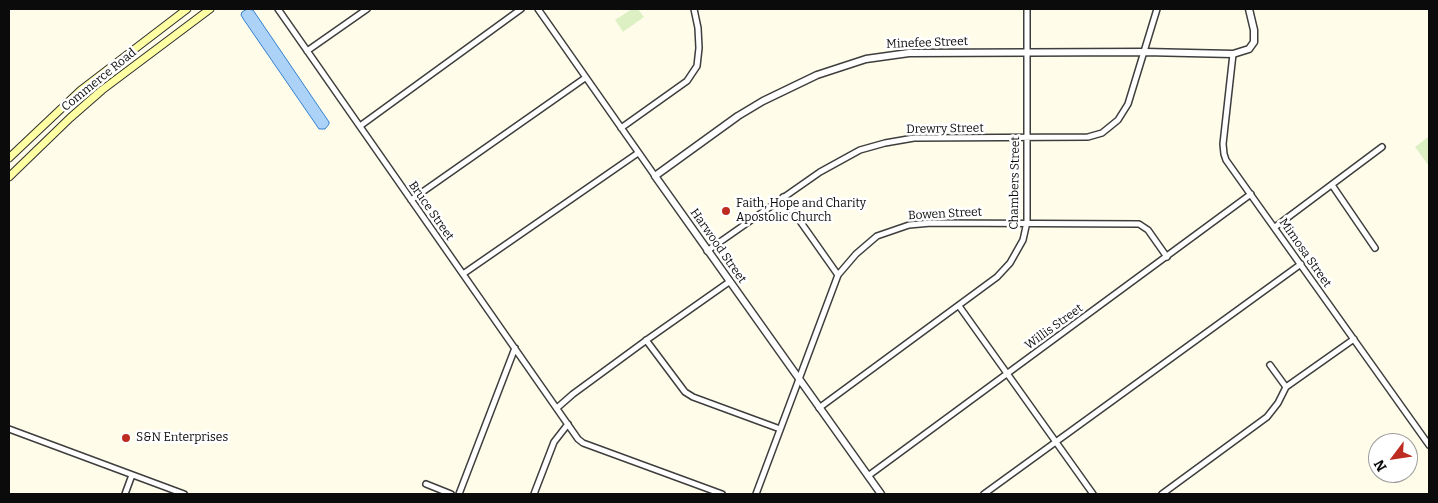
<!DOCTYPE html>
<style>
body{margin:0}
#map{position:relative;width:1438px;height:503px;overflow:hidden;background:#fffde9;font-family:Bitter,serif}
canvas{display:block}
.frame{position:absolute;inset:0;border:10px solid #0b0b0b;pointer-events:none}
.north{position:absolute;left:1368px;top:433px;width:50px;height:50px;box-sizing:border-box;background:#fff;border:1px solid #9d9d9d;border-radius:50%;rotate:239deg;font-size:14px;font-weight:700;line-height:20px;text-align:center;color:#0b0b0b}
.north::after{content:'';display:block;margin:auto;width:18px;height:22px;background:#bd2b21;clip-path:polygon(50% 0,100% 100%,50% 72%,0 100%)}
</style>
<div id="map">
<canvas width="1438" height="503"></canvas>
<div class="frame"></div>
<div class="north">N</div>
</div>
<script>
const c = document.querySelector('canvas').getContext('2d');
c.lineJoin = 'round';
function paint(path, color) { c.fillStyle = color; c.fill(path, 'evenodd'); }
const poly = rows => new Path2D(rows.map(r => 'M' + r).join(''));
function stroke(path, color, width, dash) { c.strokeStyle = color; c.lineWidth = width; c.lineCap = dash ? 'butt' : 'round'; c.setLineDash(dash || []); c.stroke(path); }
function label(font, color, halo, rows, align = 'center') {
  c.font = font + ' Bitter,serif'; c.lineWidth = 5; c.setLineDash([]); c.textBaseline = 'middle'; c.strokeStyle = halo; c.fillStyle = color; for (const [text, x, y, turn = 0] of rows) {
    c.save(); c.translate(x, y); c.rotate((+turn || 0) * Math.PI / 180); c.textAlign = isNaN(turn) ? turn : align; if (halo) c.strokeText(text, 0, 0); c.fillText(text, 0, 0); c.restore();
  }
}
paint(poly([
 [632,9,638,9,644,17,623,32,615,20],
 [1428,137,1429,139,1429,166,1415,147]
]), '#dcf0c4');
const water = poly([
 [247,9,253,10,329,122,329,124,325,129,319,129,244,20,241,15,242,12,247,9]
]);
paint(water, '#acd3f7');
stroke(water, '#327fd0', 1);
const minor = poly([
 [278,9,578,439,583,443,722,494],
 [538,9,655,176],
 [307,51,367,9],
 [1233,54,1223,144,1224,154,1226,160,1429,445],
 [360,126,521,9],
 [621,128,687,81,697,66,699,48,698,28,694,9],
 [1332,185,1375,248],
 [783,197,838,275],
 [411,200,585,78],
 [1275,227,1382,147],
 [707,251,820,172,860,150,885,143,914,138,1088,137,1102,133,1118,120,1128,104,1157,9],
 [463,274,638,153],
 [959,306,1093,494],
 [646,340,685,392,693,397,780,429],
 [1270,365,1286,387],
 [557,408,573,394,648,339,729,282],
 [819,408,997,277,1010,263,1023,240,1027,222,1027,9],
 [9,429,184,494],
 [868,476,1251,194],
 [426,484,451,494],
 [125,494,132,475],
 [459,494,515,348],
 [534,494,554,442,568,424],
 [756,494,838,275,856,254,877,236,909,225,931,223,1139,224,1148,230,1167,257],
 [984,494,1301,264],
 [1162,494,1267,417,1278,403,1286,387,1354,339]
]);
const tertiary = poly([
 [881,494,655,176,738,116,763,101,817,75,866,59,909,53,1145,52,1233,54,1249,49,1254,42,1254,30,1249,9]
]);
const secondary = poly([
 [9,158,81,90,187,9],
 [9,177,70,118,102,90,210,9]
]);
stroke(minor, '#3e3e3e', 8);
stroke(tertiary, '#3e3e3e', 9);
stroke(secondary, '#2d2d2d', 9);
stroke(minor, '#fff', 5);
stroke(tertiary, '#fff', 6);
stroke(secondary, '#ffffa4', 7);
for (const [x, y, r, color] of [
 [726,211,5,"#bd2b21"],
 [126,438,5,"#bd2b21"]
]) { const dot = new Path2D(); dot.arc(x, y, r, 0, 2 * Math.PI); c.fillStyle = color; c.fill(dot); stroke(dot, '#fff', 2); }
label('12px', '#0b0b0b', '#fff', [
 ["Minefee Street",927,43,-2],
 ["Commerce Road",99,80,-39],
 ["Drewry Street",945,129,-1],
 ["Chambers Street",1015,183,-89],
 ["Bruce Street",431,211,55],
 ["Bowen Street",945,214,-3],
 ["Harwood Street",718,246,55],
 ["Mimosa Street",1305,253,55],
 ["Willis Street",1054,327,-36]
]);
label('12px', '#0b0b0b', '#fff', [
 ["Faith, Hope and Charity",736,204],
 ["Apostolic Church",736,218],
 ["S&N Enterprises",136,438]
], 'left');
</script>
